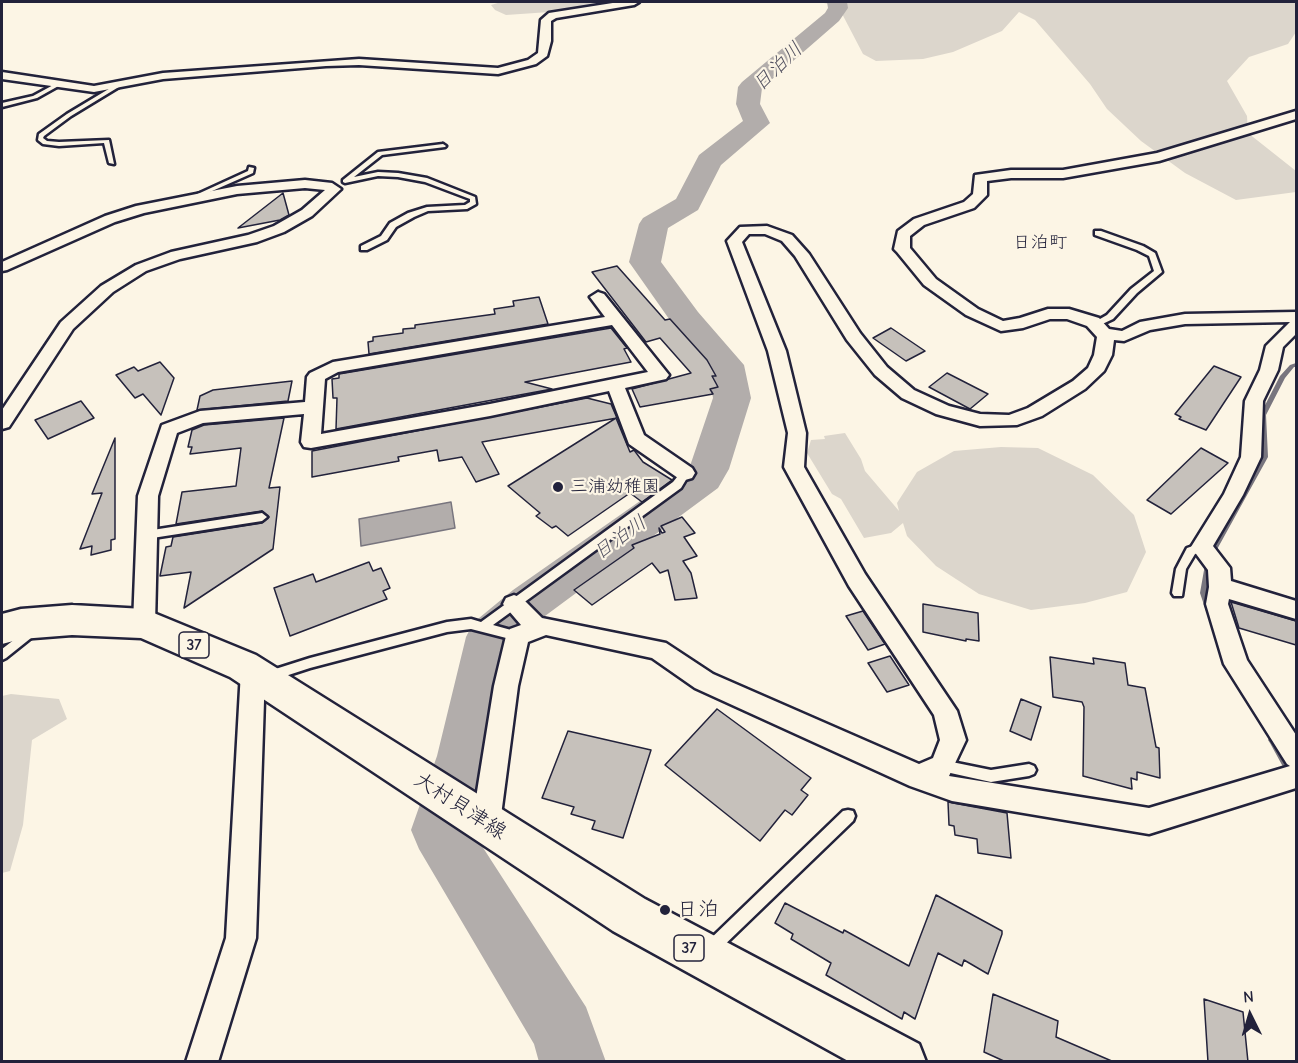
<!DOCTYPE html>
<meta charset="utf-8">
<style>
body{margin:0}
#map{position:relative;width:1298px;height:1063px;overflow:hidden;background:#fcf5e5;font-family:"Comic Neue",sans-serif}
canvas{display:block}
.frame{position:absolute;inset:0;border:3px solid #22223b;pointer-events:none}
.north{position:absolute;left:1220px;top:985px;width:60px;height:60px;-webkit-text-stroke:4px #fcf5e5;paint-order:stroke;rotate:355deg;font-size:16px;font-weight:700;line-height:24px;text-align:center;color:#22223b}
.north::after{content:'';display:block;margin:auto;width:21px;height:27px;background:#22223b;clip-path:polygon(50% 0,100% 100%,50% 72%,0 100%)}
</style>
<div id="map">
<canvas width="1298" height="1063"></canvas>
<div class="frame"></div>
<div class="north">N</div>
</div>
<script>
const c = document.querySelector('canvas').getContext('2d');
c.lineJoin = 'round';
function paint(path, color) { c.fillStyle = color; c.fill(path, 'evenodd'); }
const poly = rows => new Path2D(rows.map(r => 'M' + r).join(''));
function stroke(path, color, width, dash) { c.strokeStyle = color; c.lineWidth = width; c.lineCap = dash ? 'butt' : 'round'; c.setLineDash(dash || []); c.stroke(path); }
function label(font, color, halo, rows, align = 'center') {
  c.font = font + ' "Comic Neue","Klee One",sans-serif'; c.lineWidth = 4.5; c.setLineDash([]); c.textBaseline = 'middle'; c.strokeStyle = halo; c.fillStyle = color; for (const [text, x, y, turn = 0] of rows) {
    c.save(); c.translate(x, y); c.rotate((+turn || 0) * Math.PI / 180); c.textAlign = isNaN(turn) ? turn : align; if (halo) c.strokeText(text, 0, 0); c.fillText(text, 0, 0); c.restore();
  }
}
paint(poly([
 [501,2,638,2,564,11,506,15,495,10,491,5],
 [819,2,1296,2,1296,32,1288,44,1249,57,1227,81,1247,116,1248,133,1296,171,1296,192,1236,200,1185,173,1141,141,1107,109,1090,84,1035,20,1019,12,1002,31,953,52,923,59,876,61,863,54,838,6],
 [845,433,861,459,865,471,899,511,897,503,917,472,954,451,1001,447,1038,448,1093,475,1134,515,1146,552,1127,592,1085,603,1031,610,979,594,936,566,907,536,903,523,891,533,864,538,841,499,832,494,807,453,811,440,825,439,824,436],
 [11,694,59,699,67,719,32,740,23,825,10,871,2,873,2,696]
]), '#dcd6cc');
const water = poly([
 [451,502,455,528,361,546,359,519,451,502]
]);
paint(water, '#b2adab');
stroke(water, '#78757e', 1.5);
paint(poly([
 [1296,363,1296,367,1294,367,1285,378,1266,415,1268,457,1215,553,1208,593,1213,609,1212,611,1209,612,1206,611,1200,593,1207,553,1262,457,1260,415,1280,376,1290,365,1296,363],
 [1273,736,1276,737,1296,774,1296,786,1293,785,1270,743,1268,740,1270,737,1273,736]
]), '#78757e');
paint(poly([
 [827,2,847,2,848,8,839,21,762,88,760,104,770,123,721,165,698,210,668,228,661,262,698,312,744,365,751,398,729,469,718,488,545,616,512,646,491,756,469,826,586,1007,606,1062,539,1062,534,1044,419,849,411,830,437,756,466,637,473,623,513,590,690,466,713,398,708,367,674,326,629,262,639,224,643,218,676,199,699,155,743,121,736,104,738,87,742,82,825,13,828,8,827,2]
]), '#b2adab');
const building = poly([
 [283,193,289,215,280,220,238,228,283,193],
 [617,266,665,320,670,319,707,360,716,376,712,376,718,387,710,389,713,394,640,407,632,389,691,373,660,338,646,342,592,272,617,266],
 [539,297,548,324,369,354,368,342,373,341,373,337,403,333,403,329,415,328,415,325,495,314,494,309,514,306,513,301,539,297],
 [611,328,627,348,624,349,631,362,525,382,552,389,336,429,337,398,333,398,332,379,339,378,339,374,611,328],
 [891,328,925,351,906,361,873,338,891,328],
 [160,362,174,378,161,415,143,394,135,398,116,375,134,367,138,371,160,362],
 [1214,366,1241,377,1206,430,1179,419,1181,417,1175,414,1214,366],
 [947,373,988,394,970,409,929,387,947,373],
 [292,381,288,401,197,410,200,396,213,390,292,381],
 [587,398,611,404,617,418,482,442,499,474,476,482,462,457,439,461,437,450,398,457,399,461,312,477,312,451,587,398],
 [81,401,94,418,48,439,35,420,81,401],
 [284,418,269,488,280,487,273,549,184,608,191,572,160,576,166,547,171,546,173,537,262,523,269,517,262,511,176,524,182,492,236,486,241,448,190,454,192,447,188,447,192,430,204,425,284,418],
 [616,418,630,452,634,450,643,462,672,480,642,502,630,493,568,536,556,526,552,528,536,516,540,513,508,486,616,418],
 [115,438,115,539,111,540,111,550,91,555,92,546,80,549,102,493,92,494,115,438],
 [1201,448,1228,463,1171,514,1147,500,1201,448],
 [682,517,695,533,684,537,697,556,683,561,691,573,697,598,675,600,668,570,660,573,652,563,592,605,574,590,634,548,632,545,660,534,659,528,662,533,665,532,661,526,682,517],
 [369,562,373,571,381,568,390,588,383,591,387,599,290,636,274,588,313,574,316,582,369,562],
 [1231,602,1296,621,1296,645,1239,628,1231,602],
 [923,604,978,613,979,641,966,639,966,641,923,632,923,604],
 [863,611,885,644,868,650,846,616,863,611],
 [890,656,909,685,887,692,868,663,890,656],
 [1050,657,1094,664,1093,658,1125,663,1128,685,1145,688,1156,747,1159,748,1160,778,1137,772,1137,780,1131,778,1132,789,1083,776,1084,707,1082,702,1053,697,1050,657],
 [1021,699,1041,707,1031,740,1010,731,1021,699],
 [717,709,811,778,801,790,808,795,792,815,785,810,760,841,665,765,717,709],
 [568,731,651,750,623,838,592,829,595,821,571,814,574,807,542,798,568,731],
 [948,802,1007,813,1011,858,978,853,977,839,955,835,954,826,949,825,948,802],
 [936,895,1002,931,1002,934,988,974,964,960,962,966,938,953,915,1019,904,1012,902,1019,826,975,831,963,791,939,793,934,775,923,785,903,843,933,844,930,909,966,936,895],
 [993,994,1058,1021,1056,1037,1114,1062,1006,1062,984,1052,993,994],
 [1204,999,1243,1012,1248,1062,1208,1062,1204,999]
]);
paint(building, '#c6c1bb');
stroke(building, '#22223b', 1.5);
const lane = poly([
 [57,83,62,84,37,98,2,107,2,103,33,96,57,83],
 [117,84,122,85,71,116,44,136,43,138,47,141,59,142,109,140,114,164,109,163,104,143,59,146,43,144,38,140,39,134,67,114,117,84],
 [443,144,446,146,445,147,382,155,354,177,378,172,398,173,427,178,475,197,476,204,467,209,428,211,414,217,396,227,387,240,367,250,361,250,361,246,381,236,390,223,408,213,427,207,465,205,470,202,470,199,425,182,398,177,378,176,345,183,343,182,343,180,378,152,443,144],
 [249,167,254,168,253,173,194,199,189,198,248,171,249,167],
 [1095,231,1101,231,1143,246,1155,253,1162,272,1137,293,1113,319,1096,327,1092,325,1093,323,1107,315,1131,289,1154,271,1149,256,1137,250,1095,235,1095,231],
 [685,470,690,473,681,488,493,625,522,633,524,636,522,639,518,641,471,629,447,632,310,668,270,681,266,680,264,676,266,672,310,658,447,622,471,619,481,622,673,482,682,471,685,470],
 [262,513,267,517,262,521,146,539,141,535,146,531,262,513],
 [1202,543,1206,544,1207,547,1206,550,1195,554,1186,569,1182,596,1174,596,1172,593,1176,569,1187,548,1202,543],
 [32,626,36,628,38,631,36,634,6,658,2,660,2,649,32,626],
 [942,760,991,770,1029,764,1034,766,1036,770,1034,774,1029,776,991,782,937,770,936,766,937,762,942,760],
 [848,810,853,811,855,816,853,821,715,954,710,956,705,954,703,949,705,944,843,811,848,810]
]);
const street = poly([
 [619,2,639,2,634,5,556,18,551,21,551,41,547,56,536,64,498,74,359,65,326,66,163,79,94,92,2,79,2,72,94,86,163,73,359,59,498,68,528,60,538,53,541,20,549,13,619,2],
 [1296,111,1296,119,1159,161,1063,178,1011,178,987,181,987,195,974,208,924,225,910,236,910,248,936,279,978,309,1003,321,1020,318,1048,309,1069,309,1099,318,1109,329,1122,331,1140,322,1185,314,1296,312,1296,334,1283,347,1278,370,1263,401,1261,457,1243,495,1213,546,1230,568,1231,581,1296,601,1296,619,1229,599,1228,604,1247,660,1296,735,1296,788,1149,834,952,801,910,786,695,688,652,658,546,635,528,642,518,686,500,823,496,832,486,836,476,832,472,823,494,686,506,636,510,629,521,625,503,604,506,598,514,595,522,598,542,618,666,643,713,674,919,764,933,758,940,740,934,715,849,586,784,467,788,433,768,351,727,241,740,227,767,226,792,235,809,254,860,333,887,367,914,390,949,406,980,414,1009,415,1028,408,1073,381,1088,368,1094,355,1097,337,1087,326,1067,319,1050,319,1023,328,1001,331,966,315,924,285,897,252,894,249,898,231,914,219,964,202,973,194,975,175,1011,170,1063,170,1157,153,1296,111],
 [749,234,765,234,782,241,795,256,847,340,875,375,902,398,936,414,980,426,1017,425,1042,416,1085,389,1104,371,1112,355,1114,340,1124,341,1150,330,1185,324,1290,322,1266,346,1260,370,1245,401,1241,457,1224,494,1191,547,1208,570,1209,587,1206,604,1224,664,1287,764,1290,766,1149,808,949,776,966,740,957,711,865,574,804,467,806,433,786,351,742,242,749,234],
 [305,180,332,183,341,189,312,216,284,232,257,242,180,259,146,271,113,292,73,329,9,427,2,429,2,410,61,322,101,286,136,265,171,252,248,235,274,226,302,210,325,190,305,188,237,194,144,213,115,222,7,270,2,271,2,262,105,216,136,206,237,186,305,180],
 [598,292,604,294,669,375,666,379,625,388,644,435,692,468,695,473,692,478,685,480,678,478,629,444,609,391,490,416,311,448,304,447,301,442,304,414,203,423,177,433,158,496,155,624,152,631,144,633,136,631,133,624,138,496,162,425,200,411,305,402,307,377,310,373,333,362,605,317,590,297,598,292],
 [612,325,648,372,490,404,321,434,325,379,338,372,612,325],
 [253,661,261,664,265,671,256,938,218,1062,186,1062,226,938,241,671,245,664,253,661]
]);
const primary = poly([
 [72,605,144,609,256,655,645,899,919,1044,926,1062,850,1062,613,931,230,677,141,638,72,635,21,639,2,644,2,614,21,609,72,605]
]);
stroke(lane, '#22223b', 5);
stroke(street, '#22223b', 5);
stroke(primary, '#22223b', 5);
paint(lane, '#fcf5e5');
paint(street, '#fcf5e5');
paint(primary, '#fcf5e5');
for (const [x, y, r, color] of [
 [558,487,6,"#22223b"],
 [665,910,6,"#22223b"]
]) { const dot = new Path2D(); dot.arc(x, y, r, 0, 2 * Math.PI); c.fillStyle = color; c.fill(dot); stroke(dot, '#fcf5e5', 2); }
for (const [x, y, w] of [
 [194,645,30],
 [689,948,30]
]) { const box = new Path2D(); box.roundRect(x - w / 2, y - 13, w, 26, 4.5); c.fillStyle = '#fcf5e5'; c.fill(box); stroke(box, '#22223b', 1.5); }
label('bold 16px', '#22223b', null, [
 ["37",194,645],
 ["37",689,948]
]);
label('18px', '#22223b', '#fcf5e5', [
 ["日泊町",1040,243]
]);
label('18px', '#22223b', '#fcf5e5', [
 ["三浦幼稚園",570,487]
], 'left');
label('italic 20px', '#545362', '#fcf5e5', [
 ["日泊川",778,67,-44],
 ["日泊川",620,538,-36]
]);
label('21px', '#22223b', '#fcf5e5', [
 ["大村貝津線",460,806,33]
]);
label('21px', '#22223b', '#fcf5e5', [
 ["日泊",677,910]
], 'left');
</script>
